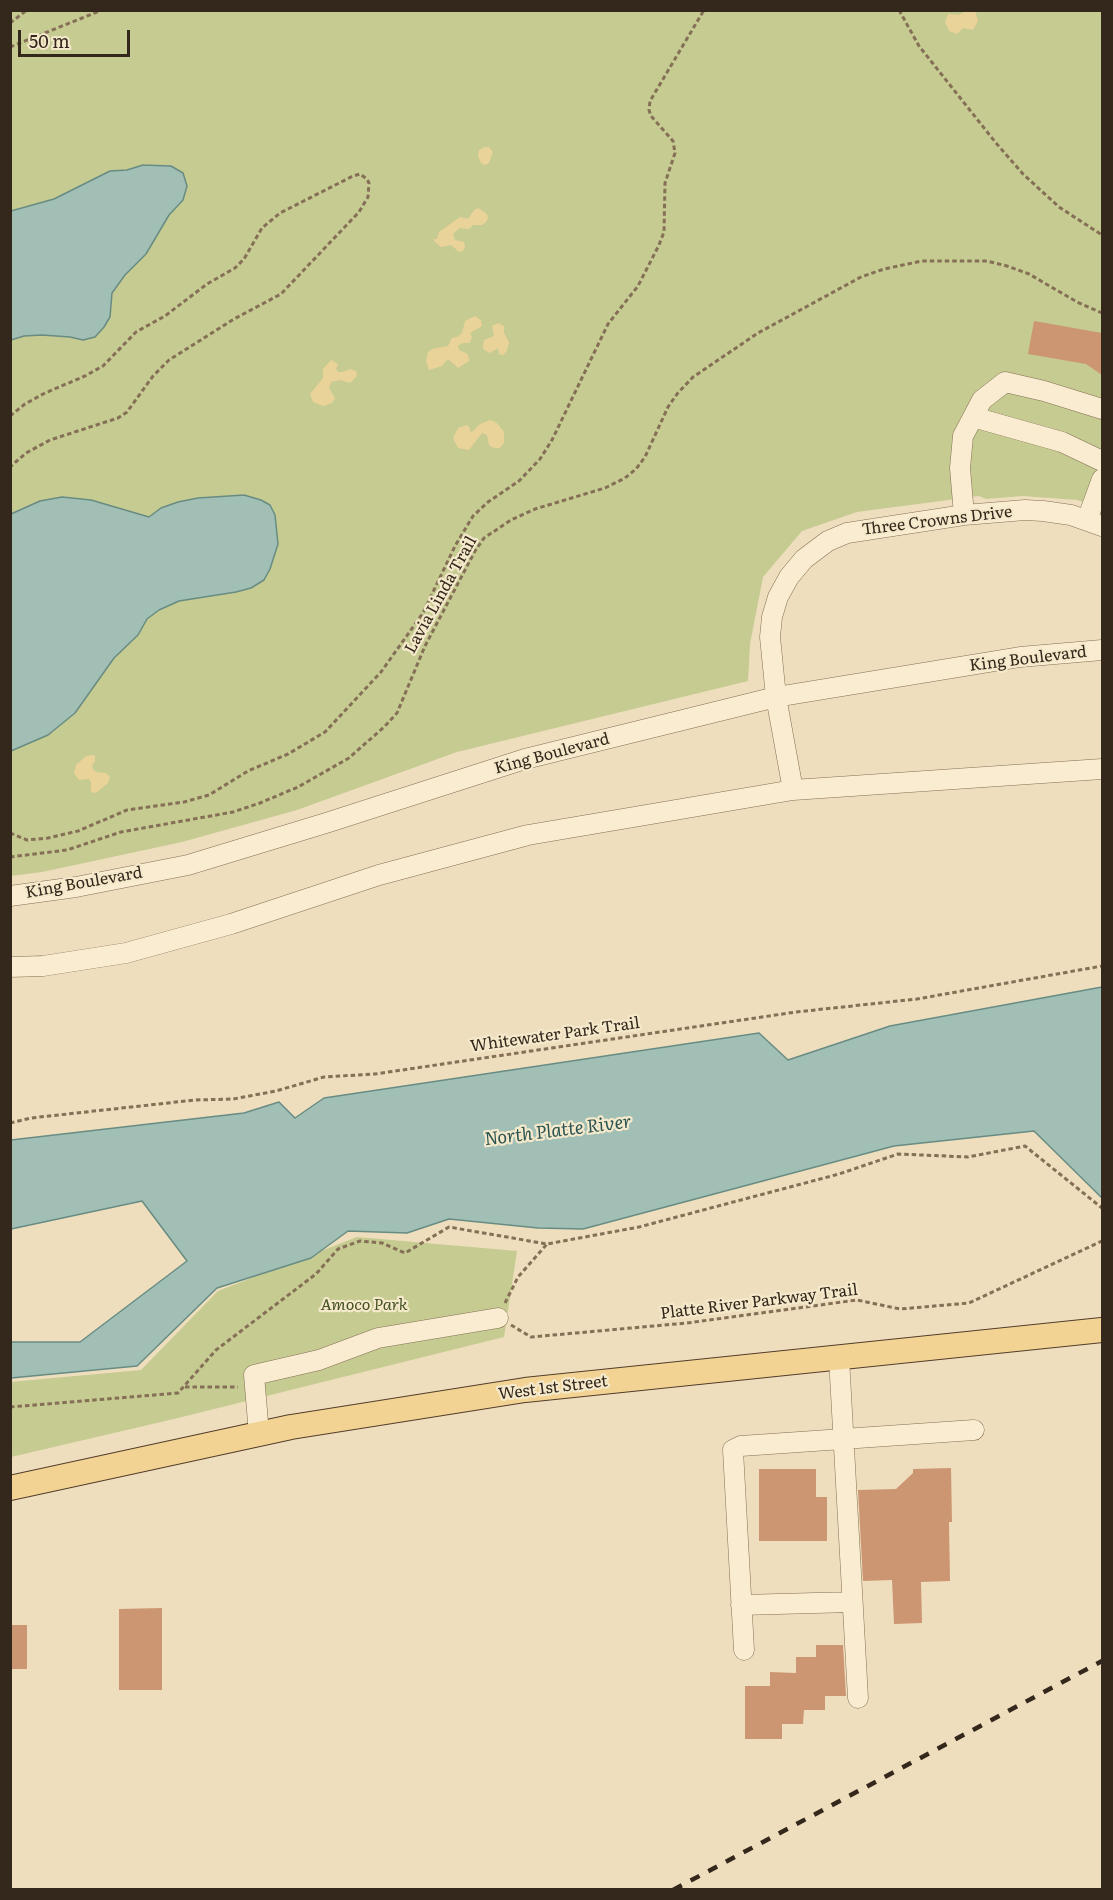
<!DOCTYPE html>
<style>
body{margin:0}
#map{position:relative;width:1113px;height:1900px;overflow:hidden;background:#eedebd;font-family:Literata,serif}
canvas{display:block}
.frame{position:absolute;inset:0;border:12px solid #34271b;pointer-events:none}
.scale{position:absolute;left:18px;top:30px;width:112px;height:27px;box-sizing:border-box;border:3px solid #34271b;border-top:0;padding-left:8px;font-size:18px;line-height:21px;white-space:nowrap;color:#34271b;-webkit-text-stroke:4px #f5e9cc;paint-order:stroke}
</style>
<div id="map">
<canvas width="1113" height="1900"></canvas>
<div class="frame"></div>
<div class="scale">50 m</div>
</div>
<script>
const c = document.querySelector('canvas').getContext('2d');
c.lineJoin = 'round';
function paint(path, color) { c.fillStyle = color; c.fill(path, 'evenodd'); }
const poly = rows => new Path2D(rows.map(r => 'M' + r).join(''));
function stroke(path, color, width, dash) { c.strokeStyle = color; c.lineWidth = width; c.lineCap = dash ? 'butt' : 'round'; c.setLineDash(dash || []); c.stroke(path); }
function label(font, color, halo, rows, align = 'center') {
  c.font = font + ' Literata,serif'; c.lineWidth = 4.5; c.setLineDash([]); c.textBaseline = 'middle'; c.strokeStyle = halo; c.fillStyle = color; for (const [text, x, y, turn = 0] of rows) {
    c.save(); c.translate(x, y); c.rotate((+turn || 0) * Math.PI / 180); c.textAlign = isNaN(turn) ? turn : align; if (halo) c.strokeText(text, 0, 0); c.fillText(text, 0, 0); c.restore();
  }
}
paint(poly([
 [10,11,1102,11,1102,508,1077,500,1023,496,986,499,979,496,857,512,802,531,763,577,750,644,748,681,457,752,297,810,182,842,42,872,11,876],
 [357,1237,517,1251,504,1337,178,1418,11,1457,10,1382,141,1370,218,1291]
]), '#c5cb91');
paint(poly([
 [964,12,975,11,978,21,973,30,963,28,957,34,949,31,945,22,948,14,959,15],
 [485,147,489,147,493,152,489,163,485,165,481,163,478,156,479,150],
 [478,208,487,214,488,218,486,222,482,225,473,225,469,229,460,228,453,234,455,240,464,242,465,247,463,251,459,252,451,245,441,247,435,242,433,239,437,239,439,232,460,217,468,219,474,210],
 [475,316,481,320,482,326,470,333,472,337,470,343,462,343,458,346,459,350,468,354,469,361,458,368,448,359,442,366,429,370,426,361,428,352,432,349,448,346,452,338,457,337,462,333,465,321],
 [498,323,504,326,504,333,509,342,507,351,503,355,499,354,498,348,490,353,484,350,483,347,484,340,494,336,492,326],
 [331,360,338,364,336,369,338,372,343,372,350,369,356,371,357,376,350,383,340,380,331,382,329,388,335,398,332,403,323,406,313,402,310,394,323,378,323,369],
 [490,420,497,423,504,432,504,443,500,448,494,448,489,445,487,435,482,433,469,450,458,448,453,438,458,428,467,425,470,428,470,431,472,432,480,424],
 [92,755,95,756,95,761,92,766,93,769,96,772,106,773,110,777,108,783,96,793,91,792,91,782,89,779,79,780,74,773,76,765,86,756]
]), '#ead399');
const water = poly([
 [143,165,171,166,183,173,187,186,183,200,169,215,146,254,125,275,112,293,110,317,104,327,95,337,83,340,70,337,42,335,24,336,11,340,11,211,54,199,110,171,127,170,143,165],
 [244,495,261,500,270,505,275,515,278,544,270,569,264,580,251,588,236,592,179,601,159,610,147,619,138,635,114,658,75,713,48,735,11,751,11,514,40,501,62,497,91,500,149,517,161,508,178,502,198,498,244,495],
 [1102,987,1102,1198,1034,1131,894,1146,583,1229,538,1228,449,1219,407,1233,348,1231,311,1258,217,1288,137,1366,11,1378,11,1342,80,1342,187,1261,142,1201,11,1229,11,1140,244,1113,279,1102,295,1118,324,1098,759,1033,788,1060,890,1026,1102,987]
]);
paint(water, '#a1bfb5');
stroke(water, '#688c83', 1.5);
paint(poly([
 [1034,321,1102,333,1102,375,1086,364,1028,354],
 [951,1468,952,1522,949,1522,950,1581,921,1582,922,1623,894,1624,892,1580,863,1581,858,1490,896,1489,913,1473,913,1469],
 [759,1469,816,1469,816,1497,827,1497,827,1541,759,1541],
 [162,1608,162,1690,119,1690,119,1609],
 [10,1625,27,1625,27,1669,10,1669],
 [816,1645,843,1645,846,1696,825,1696,825,1710,804,1710,803,1724,782,1724,782,1739,745,1739,745,1686,770,1686,770,1672,796,1673,796,1657,816,1657]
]), '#cc9672');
const minor = poly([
 [973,417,1062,442,1102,461],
 [964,515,960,468,963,436,982,400,1005,382,1044,391,1102,409],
 [1087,520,1102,479],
 [793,790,776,697,770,637,772,617,778,597,789,577,804,559,828,541,847,533,964,515,1025,510,1043,511,1071,515,1102,526],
 [10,896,76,887,188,865,326,823,525,759,776,697,1020,657,1102,650],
 [10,967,43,966,126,953,231,924,379,875,528,835,793,790,1102,769],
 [839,1358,858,1698],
 [259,1434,254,1375,319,1360,378,1338,498,1318],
 [741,1605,852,1602],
 [744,1650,733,1450,741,1446,974,1430]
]);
const major = poly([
 [10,1488,291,1427,525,1390,1102,1330]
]);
stroke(minor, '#856f56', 21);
stroke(major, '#533d2b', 26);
stroke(poly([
 [899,10,919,46,996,143,1023,174,1059,207,1102,235],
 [10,23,27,10],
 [10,47,102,10],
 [10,416,25,404,45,393,85,376,103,366,136,332,165,316,207,284,235,268,244,259,262,228,280,213,353,176,360,174,367,179,369,183,368,197,359,212,281,294,234,319,169,360,153,376,127,412,118,418,50,440,26,453,10,467],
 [10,833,27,840,48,838,78,831,127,810,184,802,209,795,248,771,288,754,325,732,381,672,423,613,455,546,473,516,488,502,519,481,540,459,552,440,608,324,638,286,659,245,664,232,665,183,675,153,673,141,651,116,649,110,650,101,704,10],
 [10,857,67,850,121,832,233,812,260,803,298,787,349,758,384,727,397,713,425,646,475,551,484,538,511,520,535,509,605,488,625,478,636,469,645,457,668,407,677,394,693,377,758,333,861,277,884,269,922,261,987,261,1007,266,1029,274,1077,302,1102,313],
 [10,1123,31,1118,195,1100,233,1099,276,1091,324,1077,375,1074,796,1012,917,999,1102,966],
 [505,1303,518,1277,547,1244],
 [511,1325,531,1337,687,1323,857,1300,900,1309,969,1303,1102,1241],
 [185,1387,238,1387],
 [10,1407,178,1393,216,1350,316,1274,338,1249,360,1241,382,1243,405,1253,449,1227,547,1244,639,1227,839,1174,898,1154,968,1157,1025,1146,1102,1208]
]), '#856f56', 3, [4.5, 3]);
stroke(minor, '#f9ecd0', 20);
stroke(major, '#f2d393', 24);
stroke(poly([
 [673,1890,1102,1661]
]), '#34271b', 4.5, [10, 10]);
label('16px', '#34271b', '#f5e9cc', [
 ["Three Crowns Drive",937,521,-7],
 ["Lavia Linda Trail",441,595,-61],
 ["King Boulevard",1028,659,-7],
 ["King Boulevard",552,754,-15],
 ["King Boulevard",84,883,-10],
 ["Whitewater Park Trail",555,1035,-8],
 ["Platte River Parkway Trail",759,1302,-7],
 ["West 1st Street",553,1388,-7]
]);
label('italic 16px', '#465122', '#f5e9cc', [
 ["Amoco Park",364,1305]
]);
label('italic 18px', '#2a5451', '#f5e9cc', [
 ["North Platte River",558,1131,-7]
]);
</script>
